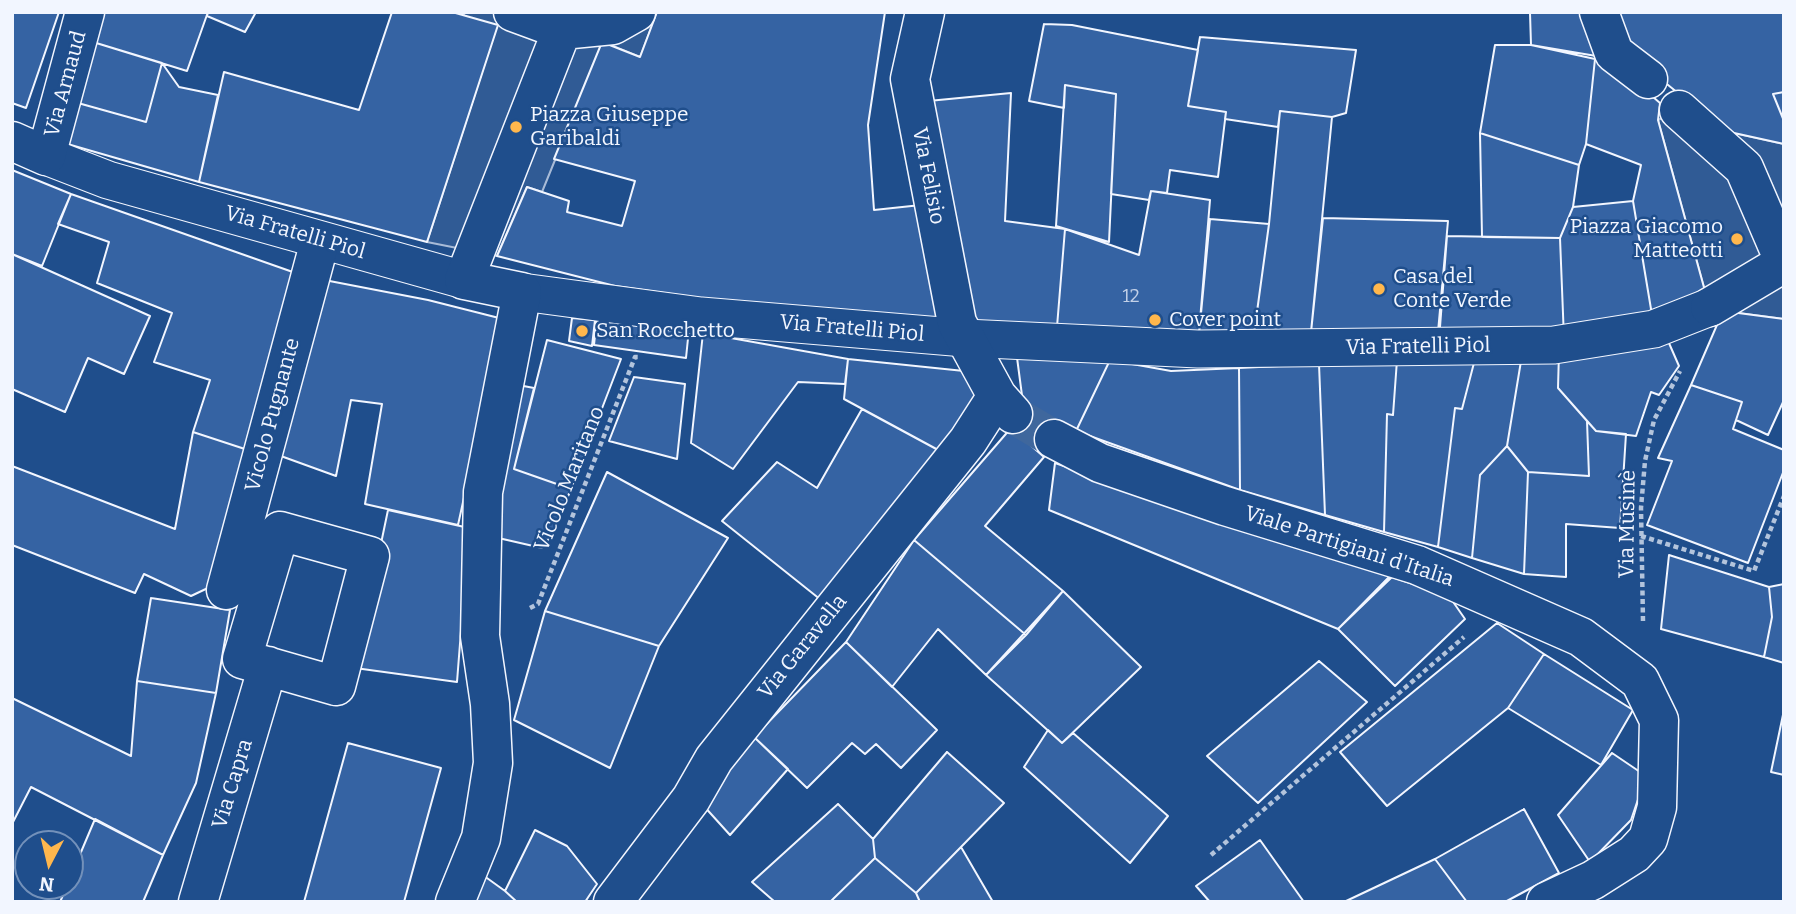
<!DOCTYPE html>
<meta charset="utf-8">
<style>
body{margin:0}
#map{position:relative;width:1796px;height:914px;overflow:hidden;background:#1f4e8c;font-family:Bitter,serif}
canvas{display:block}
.frame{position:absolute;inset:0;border:14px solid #f2f6ff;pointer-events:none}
.north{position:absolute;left:14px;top:830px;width:70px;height:70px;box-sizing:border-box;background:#1f4e8c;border:2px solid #7391ba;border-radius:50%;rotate:187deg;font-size:19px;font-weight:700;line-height:28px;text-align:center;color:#f2f6ff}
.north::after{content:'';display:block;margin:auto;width:24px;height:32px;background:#ffb74d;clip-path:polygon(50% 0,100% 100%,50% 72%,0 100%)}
</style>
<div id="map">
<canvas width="1796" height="914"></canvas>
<div class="frame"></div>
<div class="north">N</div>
</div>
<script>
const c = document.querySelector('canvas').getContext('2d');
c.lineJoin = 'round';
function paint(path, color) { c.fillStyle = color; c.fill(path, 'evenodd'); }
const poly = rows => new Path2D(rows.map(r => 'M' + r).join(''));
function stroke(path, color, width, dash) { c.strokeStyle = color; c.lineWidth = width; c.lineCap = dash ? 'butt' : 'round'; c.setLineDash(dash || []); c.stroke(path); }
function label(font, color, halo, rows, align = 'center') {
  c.font = font + ' Bitter,serif'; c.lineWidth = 5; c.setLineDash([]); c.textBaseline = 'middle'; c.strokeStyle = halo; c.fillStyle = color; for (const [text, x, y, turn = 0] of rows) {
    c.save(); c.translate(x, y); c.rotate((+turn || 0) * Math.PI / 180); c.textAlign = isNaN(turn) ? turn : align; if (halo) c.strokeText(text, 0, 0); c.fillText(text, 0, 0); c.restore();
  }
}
const parking = poly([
 [465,12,657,12,640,57,603,42,542,192,527,187,497,256,427,242,497,26,463,16,465,12],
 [1691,105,1725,131,1784,144,1784,319,1723,311,1708,302,1658,120,1691,105]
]);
paint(parking, '#305b95');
stroke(parking, '#a8bbd7', 2);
const building = poly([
 [12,12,59,12,26,108,12,103,12,12],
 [102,12,208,12,187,71,93,42,102,12],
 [208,12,256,12,245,32,207,16,208,12],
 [392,12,452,12,498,25,427,242,199,182,224,72,359,110,392,12],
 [657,12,885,12,868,125,874,210,921,205,945,321,901,327,615,286,497,256,527,187,569,201,567,212,622,226,635,181,554,159,602,42,640,57,657,12],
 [1527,12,1590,12,1608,58,1531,45,1530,13,1527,12],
 [1605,12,1784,12,1784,92,1773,94,1784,121,1784,144,1725,131,1621,47,1605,12],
 [1044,24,1072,25,1198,50,1188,106,1226,112,1218,177,1170,170,1167,193,1151,191,1149,200,1111,194,1116,94,1065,85,1064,108,1029,101,1044,24],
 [1200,37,1356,50,1346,113,1332,117,1280,111,1278,127,1225,119,1226,112,1188,106,1200,37],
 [93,42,162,63,146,122,78,103,93,42],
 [1495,45,1531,45,1595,59,1586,144,1579,165,1480,133,1495,45],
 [1608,58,1660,103,1658,120,1708,302,1653,321,1633,201,1641,165,1586,144,1595,59,1608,58],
 [162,63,179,87,218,95,199,182,64,143,78,103,146,122,162,63],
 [1065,85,1116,94,1109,242,1056,226,1065,85],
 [1784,92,1784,121,1773,94,1784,92],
 [1011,93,1005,221,1065,229,1056,339,965,321,918,102,1011,93],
 [1280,111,1332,117,1310,342,1253,341,1269,224,1280,111],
 [1480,133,1579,165,1573,207,1560,238,1482,237,1480,133],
 [12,170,71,194,42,266,12,254,12,170],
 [1151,191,1210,200,1198,345,1056,339,1065,229,1139,255,1151,191],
 [71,194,307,277,257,453,193,432,210,380,154,362,172,313,97,283,109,242,58,224,71,194],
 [1633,201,1653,321,1564,339,1560,238,1573,207,1633,201],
 [1323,218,1448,221,1437,343,1310,342,1323,218],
 [1210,219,1269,224,1253,341,1198,345,1210,219],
 [1447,236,1560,238,1564,339,1439,340,1447,236],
 [12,254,150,316,124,374,88,358,65,412,12,389,12,254],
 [314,278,428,300,503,319,458,525,365,504,382,404,351,400,336,476,267,451,314,278],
 [598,307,690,319,686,358,594,345,598,307],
 [1723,311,1784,319,1784,400,1768,435,1736,420,1742,402,1691,385,1723,311],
 [572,318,595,320,592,346,569,341,572,318],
 [703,333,848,359,845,384,798,382,733,469,691,443,703,333],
 [1665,334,1679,366,1659,395,1651,392,1636,436,1596,431,1558,388,1559,352,1665,334],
 [547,340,621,359,571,489,514,469,547,340],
 [1016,350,1110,360,1076,431,1023,403,1016,350],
 [1559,352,1558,388,1587,421,1589,476,1528,472,1507,446,1522,355,1559,352],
 [1522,355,1507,446,1480,475,1472,558,1438,547,1455,408,1462,409,1475,359,1522,355],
 [848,359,964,371,980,398,940,451,844,399,848,359],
 [1475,359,1462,409,1455,408,1438,547,1384,532,1387,414,1393,415,1397,360,1475,359],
 [1110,360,1171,371,1239,368,1240,490,1076,431,1110,360],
 [1397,360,1393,415,1387,414,1384,532,1325,515,1319,364,1397,360],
 [1319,364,1325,515,1240,490,1239,368,1319,364],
 [634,377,685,384,677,459,609,441,634,377],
 [513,384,534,388,514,469,571,489,553,533,542,548,494,537,513,384],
 [1691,385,1742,402,1733,429,1784,450,1784,470,1748,563,1647,525,1672,461,1658,458,1691,385],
 [862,409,940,451,821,600,722,521,777,462,817,488,862,409],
 [1587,421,1596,431,1626,434,1620,528,1566,524,1566,577,1524,574,1528,472,1589,476,1587,421],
 [1011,428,1044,457,985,526,1063,591,1026,635,914,540,1011,428],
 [193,432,257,453,210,587,191,596,144,574,135,593,12,545,12,466,175,529,193,432],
 [1507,446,1528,472,1524,574,1472,558,1480,475,1507,446],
 [1055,463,1390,576,1338,629,1049,510,1055,463],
 [607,472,728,538,659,646,545,611,607,472],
 [388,510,469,528,457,682,355,668,388,510],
 [914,540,1026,635,986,675,938,629,892,687,846,642,914,540],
 [1669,555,1769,587,1772,617,1764,657,1661,629,1669,555],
 [1392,577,1449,596,1465,619,1395,686,1338,629,1392,577],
 [1784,584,1784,663,1764,657,1772,617,1769,587,1784,584],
 [1063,591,1141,667,1062,743,986,675,1063,591],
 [151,598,230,610,216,693,137,681,151,598],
 [545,611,659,646,610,768,514,720,545,611],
 [1497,623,1544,654,1508,708,1387,806,1340,752,1497,623],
 [846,642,937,730,901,768,876,744,865,754,852,743,807,788,754,737,846,642],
 [1544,654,1633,710,1601,765,1508,708,1544,654],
 [1319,661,1367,702,1258,803,1207,756,1319,661],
 [137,681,216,693,196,783,163,855,31,787,12,824,12,698,131,756,137,681],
 [1784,710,1784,775,1771,772,1784,710],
 [1048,730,1062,743,1073,733,1168,816,1130,863,1024,767,1048,730],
 [754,737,788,769,730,835,702,804,754,737],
 [348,743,441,768,404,902,304,902,348,743],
 [947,752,1004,803,916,893,875,858,873,839,947,752],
 [1612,753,1646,776,1631,820,1590,862,1558,815,1612,753],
 [838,804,873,839,875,858,830,902,775,902,752,882,838,804],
 [1524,809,1559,873,1505,902,1467,902,1435,859,1524,809],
 [95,819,163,855,143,902,60,902,67,886,70,886,70,878,95,819],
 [535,830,567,846,597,884,585,902,517,902,505,891,535,830],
 [1260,840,1304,902,1210,902,1196,886,1260,840],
 [961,847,993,902,920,902,916,893,961,847],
 [875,858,916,893,920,902,830,902,875,858],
 [1435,859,1467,902,1344,902,1435,859],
 [480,873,505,891,517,902,471,902,480,873]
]);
paint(building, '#3563a3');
stroke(building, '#f2f6ff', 2);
stroke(poly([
 [1014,415,1054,439]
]), '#3f679d', 38, [38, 19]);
const pedestrian = poly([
 [46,156,108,180,464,280],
 [522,292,701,316,965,338,1198,349,1554,345,1654,329,1710,307]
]);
const minor = poly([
 [513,12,562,30,613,25,636,12],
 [925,12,910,79,957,323,997,396,1013,414],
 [1599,12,1614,53,1648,79],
 [1679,110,1744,168,1784,261],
 [12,141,46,156,85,12],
 [1710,307,1784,263],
 [1054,439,1100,463,1225,506,1417,565,1581,637,1640,681,1659,720,1657,807,1648,839,1634,854,1593,880,1546,902],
 [280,531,370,556,336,686,242,659,280,531],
 [226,590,320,241],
 [198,902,268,666],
 [455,902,481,838,493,763,490,704,480,636,483,492,522,292,464,280,562,30],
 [613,902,691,799,714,759,968,441,997,396]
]);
stroke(pedestrian, '#f2f6ff', 39);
stroke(minor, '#f2f6ff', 41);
stroke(poly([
 [1641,536,1754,571,1784,496],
 [530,608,538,604,635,357,639,357],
 [1643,621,1641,508,1645,461,1654,420,1680,371],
 [1211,855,1464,637]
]), '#b3c4dc', 4.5, [5, 3.5]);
stroke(pedestrian, '#1f4e8c', 37);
stroke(minor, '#1f4e8c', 38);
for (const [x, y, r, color] of [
 [516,127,7,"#ffb74d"],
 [1737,239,7,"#ffb74d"],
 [1379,289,7,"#ffb74d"],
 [1155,320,7,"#ffb74d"],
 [582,331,7,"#ffb74d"]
]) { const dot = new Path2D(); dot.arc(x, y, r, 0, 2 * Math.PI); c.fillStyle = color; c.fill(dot); stroke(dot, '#1f4e8c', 2.5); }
label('18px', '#c3d1e8', null, [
 ["12",1131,297]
]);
label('21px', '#f2f6ff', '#1f4e8c', [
 ["Via Arnaud",66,84,-75],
 ["Via Felisio",928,176,79],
 ["Via Fratelli Piol",295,233,16],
 ["Via Fratelli Piol",852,329,5],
 ["Via Fratelli Piol",1418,347,-1],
 ["Vicolo Pugnante",273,415,-75],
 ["Vicolo Maritano",570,479,-68],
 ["Via Musinè",1628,524,-89],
 ["Viale Partigiani d'Italia",1349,547,18],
 ["Via Garavella",803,647,-51],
 ["Via Capra",233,784,-73]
]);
label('21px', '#f2f6ff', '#1f4e8c', [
 ["Piazza Giuseppe",530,115],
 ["Garibaldi",530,139],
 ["Piazza Giacomo",1723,227,"right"],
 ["Matteotti",1723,251,"right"],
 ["Casa del",1393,277],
 ["Conte Verde",1393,301],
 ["Cover point",1169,320],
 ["San Rocchetto",596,331]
], 'left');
</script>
